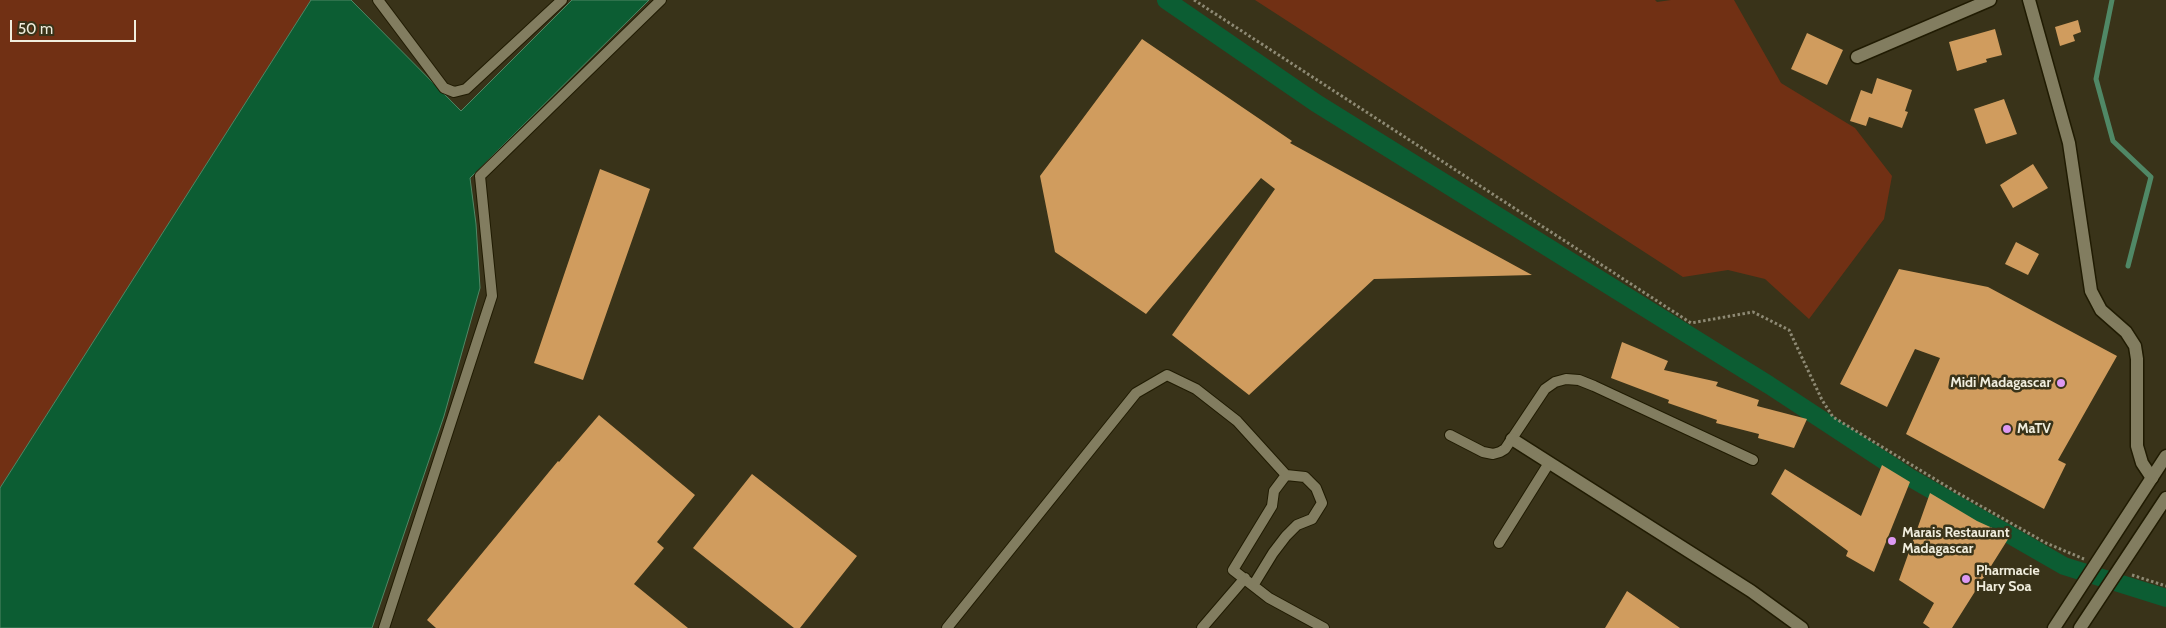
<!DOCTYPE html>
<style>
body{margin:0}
#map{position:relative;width:2166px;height:628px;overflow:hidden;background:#393319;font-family:Cabin,sans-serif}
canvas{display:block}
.scale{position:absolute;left:10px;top:20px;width:126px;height:22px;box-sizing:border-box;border:2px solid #f0eddd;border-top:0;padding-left:6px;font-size:15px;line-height:18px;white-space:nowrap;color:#f0eddd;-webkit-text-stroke:4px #393319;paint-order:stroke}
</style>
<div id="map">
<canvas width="2166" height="628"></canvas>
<div class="scale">50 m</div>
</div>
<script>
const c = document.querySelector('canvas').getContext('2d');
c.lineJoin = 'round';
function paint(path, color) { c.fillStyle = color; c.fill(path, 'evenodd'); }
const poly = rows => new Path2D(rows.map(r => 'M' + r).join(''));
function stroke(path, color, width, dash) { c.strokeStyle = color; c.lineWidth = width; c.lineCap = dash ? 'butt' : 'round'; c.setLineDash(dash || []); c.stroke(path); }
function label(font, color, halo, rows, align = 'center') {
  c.font = font + ' Cabin,sans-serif'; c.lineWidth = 5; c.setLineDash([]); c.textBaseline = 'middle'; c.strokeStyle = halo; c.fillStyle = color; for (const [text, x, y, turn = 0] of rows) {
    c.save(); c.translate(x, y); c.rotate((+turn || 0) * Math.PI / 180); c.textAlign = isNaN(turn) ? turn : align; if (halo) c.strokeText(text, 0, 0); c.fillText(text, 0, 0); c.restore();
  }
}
paint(poly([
 [0,0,311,0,0,488],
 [1255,0,1655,0,1657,2,1671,0,1734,0,1781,83,1855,128,1892,176,1884,219,1809,319,1765,279,1728,270,1683,277]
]), '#713014');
const water = poly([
 [311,0,351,0,461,111,572,0,649,0,470,178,476,224,480,288,444,416,372,628,0,628,0,488,311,0]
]);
paint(water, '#0c5d33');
stroke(water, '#508866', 1);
stroke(poly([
 [2112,0,2096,79,2113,141,2151,177,2128,266]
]), '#508866', 5);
stroke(poly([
 [1166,0,1316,103,1769,385,1909,477,2064,566,2166,598]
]), '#0c5d33', 18);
paint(poly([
 [2078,20,2081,32,2073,35,2075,41,2060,46,2055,27],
 [1995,29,2002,55,1986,59,1987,62,1957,71,1949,42],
 [1807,33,1843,50,1827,85,1791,69],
 [1142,39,1292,141,1290,143,1532,275,1374,279,1249,395,1172,335,1275,189,1261,178,1146,314,1055,252,1040,176],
 [1877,78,1912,90,1905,111,1908,112,1902,128,1869,117,1866,126,1850,121,1861,90,1872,94],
 [2004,99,2017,134,1986,144,1974,109],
 [2033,164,2048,188,2013,208,2000,185],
 [600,169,650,189,583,380,534,363],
 [2016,242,2039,254,2028,275,2005,264],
 [1899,269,1988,287,2117,356,2058,460,2066,464,2044,509,1906,434,1940,358,1915,349,1887,407,1840,384],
 [1622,342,1668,361,1664,370,1718,382,1716,386,1759,400,1757,406,1807,419,1794,448,1758,438,1759,434,1716,423,1717,420,1668,403,1669,400,1611,378],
 [599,415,695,495,657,542,664,548,634,584,688,628,436,628,427,620,558,461,559,462],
 [1882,465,1910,482,1874,572,1846,556,1848,551,1771,494,1785,469,1861,516],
 [752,474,857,556,800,628,794,628,693,548],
 [1930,493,1977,521,2010,536,1952,628,1930,628,1923,623,1934,603,1899,580],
 [1627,591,1680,628,1605,628]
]), '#d09c5e');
const service = poly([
 [378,0,444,88,454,92,466,89,562,0],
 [1450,435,1483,452,1493,454,1500,452,1505,449,1545,389,1555,382,1566,379,1579,380,1594,386,1753,460],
 [1499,543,1549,463],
 [1254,584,1273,553,1286,536,1297,525,1312,519,1322,503,1316,488,1305,477,1286,475,1274,491,1272,506,1233,570,1269,598,1324,628],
 [384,628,492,296,480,176,661,0],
 [947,628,1136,393,1167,375,1196,389,1237,421,1286,475],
 [1202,628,1245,578]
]);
const minor = poly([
 [2029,0,2069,143,2091,291,2101,310,2126,332,2135,346,2137,359,2137,446,2142,463,2152,478],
 [1857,57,1990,0],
 [1512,439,1751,591,1802,628]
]);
const secondary = poly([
 [2054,628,2166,456],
 [2080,628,2166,498]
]);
stroke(service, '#201b02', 12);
stroke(minor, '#201b02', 15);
stroke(secondary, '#201b02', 15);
stroke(poly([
 [1194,0,1691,323,1753,312,1789,330,1822,400,1833,417,1956,492,2046,543,2084,559],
 [2132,575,2166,586]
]), '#8e8a74', 3, [2.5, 2.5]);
stroke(service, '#827d60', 10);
stroke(minor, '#827d60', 12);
stroke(secondary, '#827d60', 12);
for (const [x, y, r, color] of [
 [2061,383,5,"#dd99f3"],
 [2007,429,5,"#dd99f3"],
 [1892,541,5,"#dd99f3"],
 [1966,579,5,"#dd99f3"]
]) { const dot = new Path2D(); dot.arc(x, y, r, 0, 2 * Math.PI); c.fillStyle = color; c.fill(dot); stroke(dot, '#393319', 2); }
label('bold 14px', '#f0eddd', '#393319', [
 ["Midi Madagascar",2051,383,"right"],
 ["MaTV",2017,429],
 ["Marais Restaurant",1902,533],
 ["Madagascar",1902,549],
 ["Pharmacie",1976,571],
 ["Hary Soa",1976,587]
], 'left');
</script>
